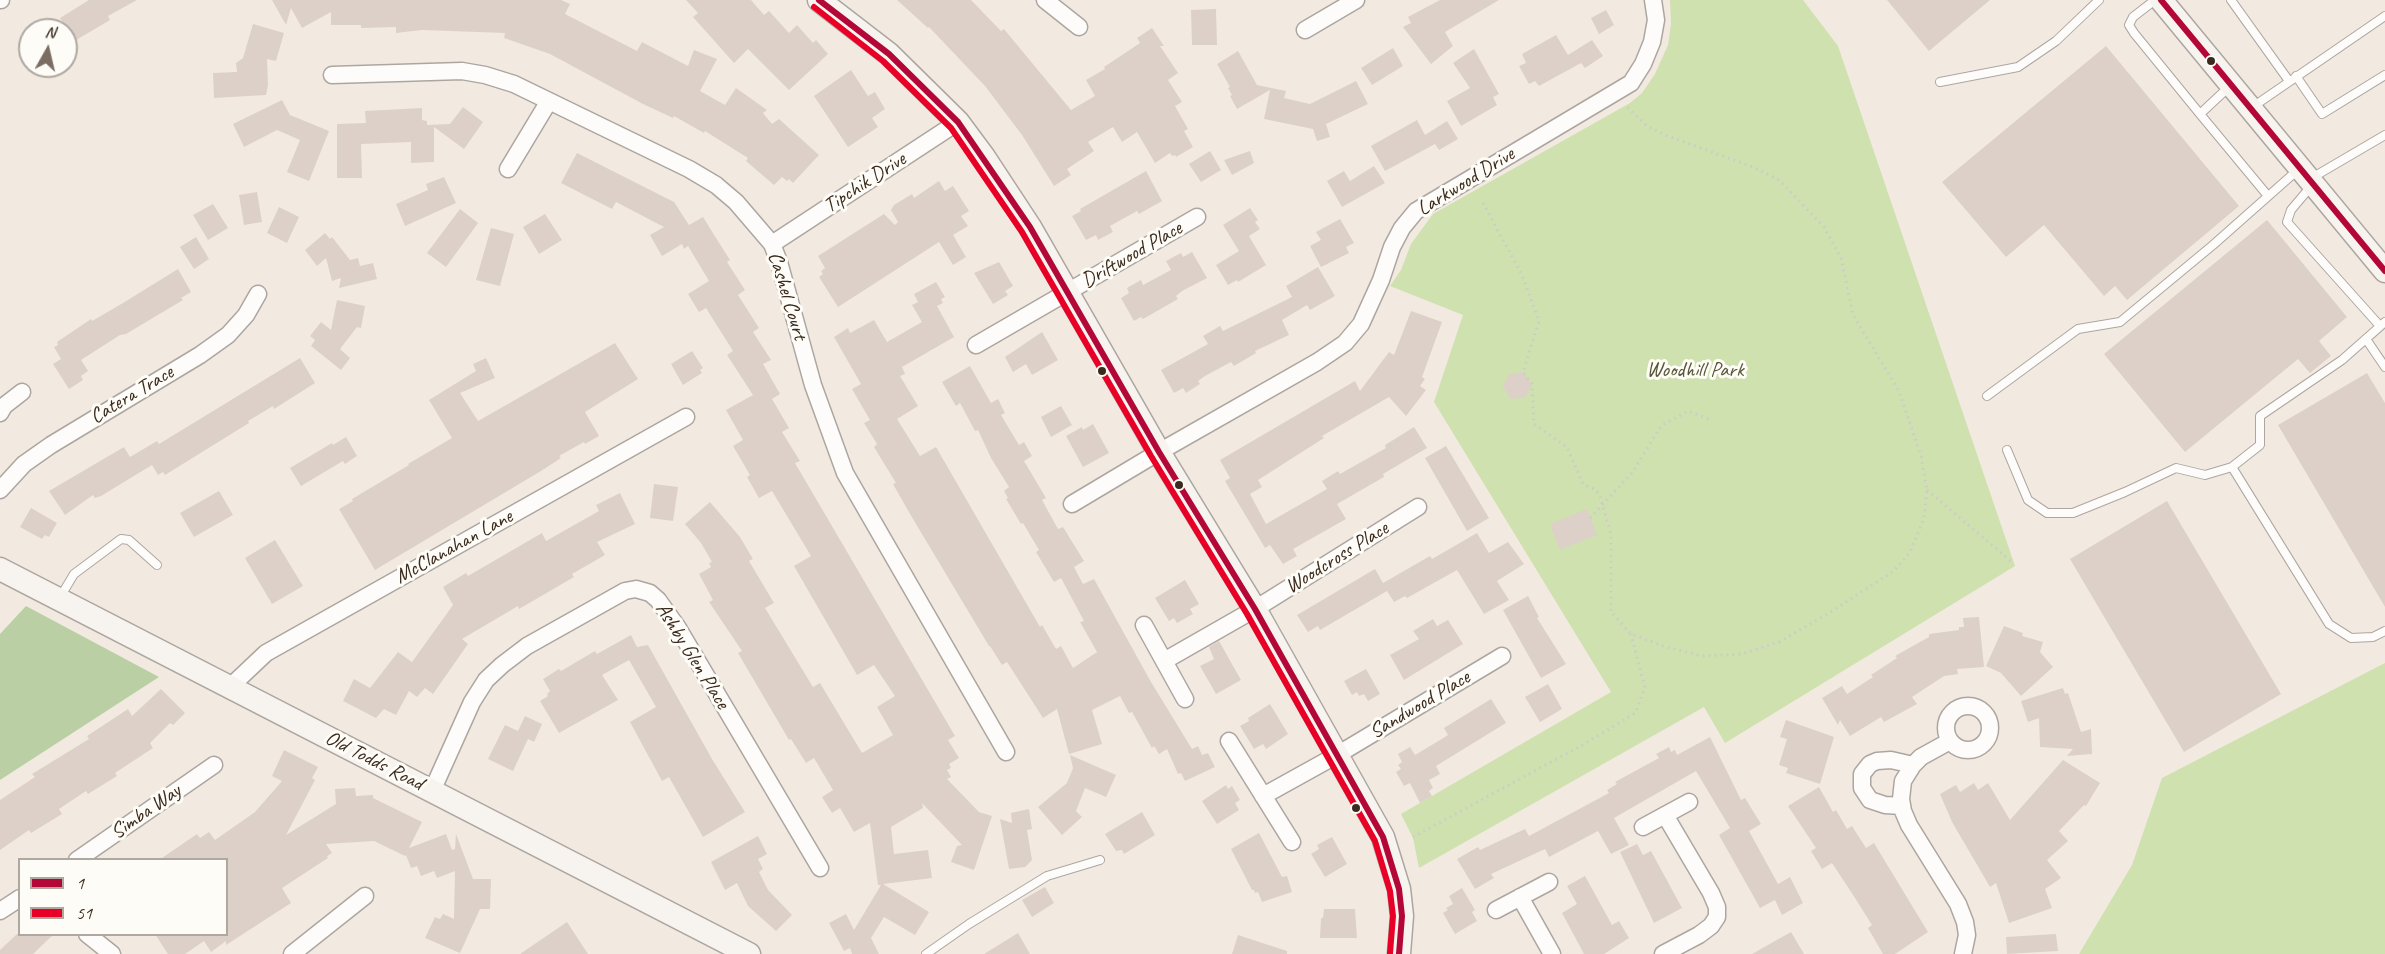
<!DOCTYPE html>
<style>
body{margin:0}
#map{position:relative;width:2385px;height:954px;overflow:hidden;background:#f2eae1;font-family:Caveat,sans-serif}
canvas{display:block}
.legend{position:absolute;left:18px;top:858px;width:210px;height:78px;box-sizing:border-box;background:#fdfcf7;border:2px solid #afa8a0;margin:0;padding:8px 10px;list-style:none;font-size:18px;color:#3b2a1e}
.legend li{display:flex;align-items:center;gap:12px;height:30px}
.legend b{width:30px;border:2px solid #afa8a0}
.north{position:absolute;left:18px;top:18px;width:60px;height:60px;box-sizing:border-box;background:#fdfcf7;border:2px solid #afa8a0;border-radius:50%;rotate:8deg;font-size:16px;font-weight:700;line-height:24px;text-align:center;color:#3b2a1e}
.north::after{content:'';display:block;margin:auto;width:21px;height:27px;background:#7b6d62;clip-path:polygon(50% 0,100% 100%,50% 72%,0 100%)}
</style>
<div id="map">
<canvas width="2385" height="954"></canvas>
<ul class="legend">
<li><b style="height:8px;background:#b30738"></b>1</li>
<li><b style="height:8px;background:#e80027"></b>51</li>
</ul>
<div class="north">N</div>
</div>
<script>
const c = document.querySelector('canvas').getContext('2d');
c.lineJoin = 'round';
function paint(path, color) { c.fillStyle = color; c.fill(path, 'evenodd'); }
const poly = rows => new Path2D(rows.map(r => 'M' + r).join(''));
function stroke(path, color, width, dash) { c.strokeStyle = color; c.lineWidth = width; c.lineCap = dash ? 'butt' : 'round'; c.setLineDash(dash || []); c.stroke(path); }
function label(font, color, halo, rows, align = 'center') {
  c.font = font + ' Caveat,sans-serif'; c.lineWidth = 6; c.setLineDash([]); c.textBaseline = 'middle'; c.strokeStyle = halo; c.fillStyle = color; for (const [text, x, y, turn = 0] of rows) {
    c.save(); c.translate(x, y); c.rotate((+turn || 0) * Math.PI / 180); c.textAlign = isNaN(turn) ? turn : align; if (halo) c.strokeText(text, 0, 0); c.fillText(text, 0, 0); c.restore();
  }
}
paint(poly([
 [1670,0,1803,0,1838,46,2015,566,1725,743,1704,707,1419,868,1413,838,1401,814,1611,692,1434,402,1463,315,1390,286,1401,270,1411,244,1433,214,1630,103,1642,93,1655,74,1668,45,1671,24],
 [2385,663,2385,954,2079,954,2132,865,2162,778]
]), '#cee1ae');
paint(poly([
 [26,606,159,677,0,780,0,634]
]), '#bad0a4');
paint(poly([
 [89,0,137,0,108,16,110,20,66,46,66,28,60,18],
 [272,0,561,0,570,4,565,14,637,51,642,42,688,66,694,50,717,59,700,91,725,105,736,88,767,110,763,113,772,124,779,119,819,155,793,183,789,179,787,181,782,177,774,185,746,161,748,158,705,131,704,133,674,116,673,118,643,104,550,54,504,38,505,33,422,30,396,33,396,27,361,28,361,25,331,25,331,12,302,28,291,8,286,25],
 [686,0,751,0,764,15,769,11,789,33,797,25,813,43,816,40,828,54,789,90,748,49,734,63,693,17,698,13],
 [897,0,971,0,1001,31,1004,29,1071,110,1095,96,1086,80,1105,69,1104,67,1140,43,1137,38,1152,28,1164,46,1160,46,1178,73,1168,80,1182,102,1175,106,1188,129,1184,131,1193,147,1176,157,1175,155,1172,156,1170,153,1155,163,1137,132,1122,142,1113,127,1088,142,1094,151,1067,169,1071,175,1054,186,1022,135,985,86,929,27,928,28],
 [1440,0,1499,0,1445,32,1453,46,1431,64,1403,27,1411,23,1408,17],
 [1887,0,1990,0,1929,51],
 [1216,9,1217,45,1192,45,1191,10],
 [1606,10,1614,25,1599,34,1591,18],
 [253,24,284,33,276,61,267,59,268,85,266,95,214,98,213,73,237,72,236,63,243,58],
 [1556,35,1568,55,1592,40,1603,56,1585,68,1581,63,1539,86,1535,81,1529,84,1519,66,1526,63,1522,54],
 [2106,46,2239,206,2127,300,2115,286,2104,296,2044,225,2006,257,1942,182],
 [1393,48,1403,66,1372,85,1361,68],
 [1474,49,1499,94,1493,97,1497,105,1461,126,1447,101,1470,88,1453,63],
 [1238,51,1257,85,1286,91,1284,98,1310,104,1356,81,1368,104,1326,124,1330,137,1317,141,1313,129,1264,119,1270,90,1237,109,1230,96,1232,95,1228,88,1230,87,1217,64],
 [851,70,868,96,875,92,885,109,872,118,878,127,848,147,814,96],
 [282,100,290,115,329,131,309,181,287,172,300,140,277,130,244,147,233,124],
 [463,107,483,122,464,149,434,127,434,162,411,163,411,142,361,144,362,178,337,178,337,124,366,123,365,111,422,108,422,120,427,121,427,125,450,124],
 [1417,120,1425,135,1447,121,1458,139,1439,150,1435,144,1385,171,1371,146],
 [1210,151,1221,170,1201,182,1189,164],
 [1250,151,1254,163,1232,175,1224,160],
 [577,153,674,202,689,225,703,217,716,238,730,260,727,262,745,290,738,295,759,328,753,332,771,360,763,364,780,394,772,399,789,428,782,432,800,461,795,463,955,736,948,740,959,758,949,764,951,768,947,770,951,777,947,779,979,812,992,816,974,870,951,862,957,846,962,845,922,803,923,808,891,827,894,854,928,850,932,878,883,884,929,912,915,935,884,917,871,938,879,954,852,954,850,948,844,951,829,923,846,914,854,930,881,885,878,885,870,823,854,832,840,808,832,813,822,797,833,790,814,758,806,763,791,739,789,740,738,653,742,651,709,602,713,600,699,574,711,567,709,563,712,562,701,543,685,524,710,502,740,537,753,559,749,561,774,603,765,608,813,687,820,683,862,753,893,735,877,707,895,696,874,665,857,675,794,566,811,556,772,491,759,498,747,477,750,475,733,446,743,440,726,410,753,395,727,355,733,351,706,308,699,312,688,294,709,281,688,246,684,249,682,244,662,256,650,235,664,227,616,202,612,209,561,183],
 [1374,166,1385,183,1342,207,1327,181,1344,171,1350,181],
 [1146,171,1162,201,1139,214,1137,211,1110,226,1113,232,1098,240,1096,235,1086,240,1072,216,1081,211,1080,209],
 [444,177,456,203,405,226,396,204,428,190,426,184],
 [939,181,945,191,953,186,969,211,961,216,968,226,953,235,966,257,953,265,939,242,838,307,819,277,823,274,821,271,825,268,818,256,884,214,895,225,898,222,891,210,894,205,912,194,914,198],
 [257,192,262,222,244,225,239,195],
 [213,204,228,228,208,240,193,215],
 [279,207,299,217,287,243,267,233],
 [1250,208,1258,220,1255,222,1260,229,1249,236,1266,265,1238,282,1237,280,1228,285,1216,265,1239,251,1223,225],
 [460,209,478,223,446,267,427,253],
 [545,214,562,240,539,254,523,227],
 [1340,219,1354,243,1346,247,1349,253,1321,267,1310,246,1321,240,1316,232],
 [2267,220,2347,317,2319,341,2331,356,2310,373,2298,359,2185,452,2104,354],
 [491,228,514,234,500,286,476,280],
 [325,233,330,239,332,237,350,260,358,258,360,266,373,263,377,279,339,288,341,278,332,281,326,258,317,266,305,250],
 [196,237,209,259,194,269,180,247],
 [1192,252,1207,278,1182,291,1176,296,1178,299,1143,319,1141,317,1134,321,1121,298,1129,293,1127,288,1141,280,1143,285,1171,270,1166,261,1181,253,1183,257],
 [999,262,1013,286,1005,291,1008,295,993,304,974,273],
 [1318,267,1335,296,1310,310,1307,305,1282,320,1289,335,1255,351,1256,353,1234,366,1231,362,1205,376,1198,381,1200,384,1186,393,1183,388,1174,393,1161,370,1208,344,1203,336,1220,326,1223,331,1292,297,1286,286],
 [178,269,191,292,181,298,183,300,126,334,120,335,81,360,88,371,81,376,83,380,69,389,53,364,61,359,54,347,58,345,57,342,91,319,92,321,123,303],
 [936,282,945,297,941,299,943,303,937,306,954,337,902,367,905,374,900,376,918,406,897,419,920,456,936,447,1040,627,1042,625,1056,649,1061,646,1073,668,1097,652,1080,622,1084,621,1061,578,1054,582,1036,552,1039,550,1023,523,1021,524,1006,499,1008,498,1004,491,1009,487,991,458,978,430,975,431,960,403,956,406,942,382,970,366,991,403,998,399,1005,413,1001,415,1019,445,1024,442,1032,456,1024,461,1046,498,1042,500,1058,529,1063,527,1084,561,1074,567,1083,584,1094,579,1151,682,1192,749,1198,746,1202,755,1208,753,1215,767,1185,781,1181,773,1178,774,1167,749,1159,754,1154,746,1152,748,1132,712,1129,713,1120,696,1092,710,1102,744,1069,754,1057,709,1043,718,1007,662,1002,665,990,646,989,646,910,514,893,484,896,483,874,447,877,444,864,423,870,420,852,389,861,384,834,337,848,328,850,333,874,320,887,342,922,322,912,305,918,302,914,294],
 [337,300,365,306,361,328,357,327,340,349,350,358,341,370,311,346,315,340,310,336,321,322,331,330],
 [1411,311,1442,322,1422,377,1425,379,1420,386,1426,390,1406,416,1389,397,1322,436,1324,438,1258,480,1262,487,1250,494,1266,524,1327,489,1322,481,1338,471,1340,474,1386,448,1385,445,1414,427,1427,448,1383,474,1384,477,1337,504,1346,519,1293,549,1297,556,1283,564,1270,545,1265,548,1225,481,1230,478,1220,460,1355,381,1360,391,1389,352,1394,355],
 [1042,332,1058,360,1032,375,1026,364,1013,372,1005,357],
 [615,343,638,379,585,412,599,436,585,444,584,442,559,456,561,458,541,471,375,570,339,509,353,501,352,499,409,465,408,464,452,438,429,400,476,371,473,364,486,358,495,378,460,393,478,421],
 [692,351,703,368,700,370,702,373,683,385,671,364],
 [300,358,315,383,274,409,273,406,248,421,249,423,165,475,163,472,158,475,152,465,101,496,95,498,93,495,65,515,49,491,124,447,130,457,157,441,159,444],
 [1523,372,1532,384,1526,397,1511,399,1503,387,1509,374],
 [2367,373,2385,403,2385,607,2278,425],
 [1061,406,1072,425,1051,437,1041,417],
 [1093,424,1109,453,1083,467,1066,436,1082,427,1083,430],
 [346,437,357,456,345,464,343,461,301,486,290,468,332,443,333,445],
 [1446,446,1489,518,1467,531,1425,458],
 [654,484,678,487,673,521,650,518],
 [219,491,233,515,194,537,180,513],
 [620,493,635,524,597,542,605,555,572,574,574,577,519,609,518,606,462,639,468,644,433,694,425,688,417,697,409,691,396,715,384,709,376,718,343,701,354,679,370,688,398,652,412,662,453,605,443,587,466,573,468,576,542,533,546,541,599,511,596,505],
 [2167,501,2281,694,2184,752,2070,559],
 [31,508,57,523,49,537,45,535,42,539,20,527],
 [1587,509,1597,535,1560,550,1550,524],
 [1477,533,1489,553,1508,542,1524,564,1497,581,1509,600,1484,614,1457,570,1407,598,1405,596,1394,602,1387,591,1320,630,1318,626,1308,632,1297,615,1375,569,1383,583,1430,556,1432,559],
 [275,540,303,586,272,604,245,558],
 [1185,580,1199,604,1190,609,1193,614,1177,623,1174,618,1169,621,1155,598],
 [1528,596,1539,617,1537,618,1566,664,1541,678,1503,610],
 [1979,617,1984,667,1957,669,1958,674,1944,676,1912,697,1917,704,1884,722,1881,717,1850,736,1840,720,1838,725,1822,698,1842,686,1847,694,1873,677,1871,675,1897,658,1895,656,1929,637,1929,634,1959,630,1959,627,1964,627,1963,618],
 [1433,619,1437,626,1448,620,1463,644,1404,680,1390,655,1419,639,1413,631],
 [2004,626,2023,633,2022,636,2043,642,2040,652,2053,667,2021,696,2001,673,1986,666],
 [631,635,637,647,648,645,712,759,745,812,703,837,669,777,662,781,630,722,656,707,629,660,602,675,618,700,559,733,540,701,548,696,547,694,550,691,543,679,559,669,561,671,595,651,597,654],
 [1219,641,1241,680,1216,694,1200,666,1214,659,1209,647],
 [1366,669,1380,694,1368,701,1364,694,1359,696,1357,692,1352,695,1344,681],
 [1548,684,1562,709,1540,722,1525,697],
 [2063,688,2065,694,2068,693,2081,732,2091,729,2092,754,2067,756,2073,749,2040,747,2039,718,2028,722,2021,701],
 [161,689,185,713,173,725,170,723,150,743,153,748,115,773,117,776,88,794,86,791,59,809,62,814,31,833,29,830,0,850,0,800,35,777,32,774,89,739,87,736,128,709,132,716],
 [1491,699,1506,723,1436,766,1440,774,1429,780,1433,788,1429,791,1432,796,1420,803,1410,783,1404,786,1396,772,1401,769,1398,765,1402,762,1398,754,1410,747,1415,755,1440,740,1448,735,1444,728],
 [1270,704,1288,734,1266,749,1263,744,1254,749,1240,726,1249,721,1248,718],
 [525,716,542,724,534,742,528,739,513,771,488,759,505,725,518,731],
 [1786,720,1834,737,1820,784,1786,773,1788,768,1779,765,1787,739,1780,737],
 [1710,737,1741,800,1745,798,1761,824,1749,831,1778,884,1790,877,1803,903,1782,915,1775,900,1760,908,1719,835,1730,828,1696,771,1614,818,1629,845,1611,854,1598,831,1549,857,1545,849,1491,874,1494,878,1475,889,1457,859,1478,847,1480,850,1525,829,1529,836,1609,793,1607,790,1617,784,1615,782,1659,758,1656,754,1669,747,1671,752,1675,750,1677,755],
 [284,750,318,767,312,778,315,780,286,835,336,804,335,789,355,788,356,796,373,795,373,798,422,822,409,848,446,834,452,850,455,849,456,834,473,879,491,879,490,909,480,909,460,953,425,938,435,917,440,919,443,914,454,919,455,871,437,878,434,871,421,876,417,866,411,868,406,855,405,856,374,841,326,844,332,853,327,856,328,858,282,888,291,903,226,945,226,941,211,952,204,941,185,954,168,954,155,934,226,934,226,860,159,860,197,834,200,838,209,832,215,840,255,812,282,781,272,776],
 [1070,755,1116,775,1106,797,1085,788,1076,811,1082,817,1062,835,1038,807,1067,783,1073,768],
 [2063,760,2100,783,2086,806,2084,805,2059,831,2068,841,2047,860,2061,878,2045,889,2052,908,2009,923,1996,883,1990,887,1952,822,1940,794,1956,785,1960,792,1974,783,1978,790,1988,783,2010,820],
 [1226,785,1228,789,1232,786,1240,800,1235,803,1239,810,1217,824,1202,801],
 [1819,787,1833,812,1836,810,1847,829,1852,826,1866,848,1874,843,1928,932,1895,954,1883,954,1868,928,1872,925,1855,898,1832,863,1822,869,1811,851,1816,848,1788,806],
 [1029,809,1032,829,1027,830,1032,860,1025,867,1009,869,1000,819,1012,823,1011,813],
 [1142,812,1155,835,1124,854,1122,850,1116,851,1105,834],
 [1259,833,1282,877,1287,876,1292,892,1262,902,1258,892,1255,893,1254,890,1252,890,1231,849],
 [758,836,767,854,758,859,763,869,759,872,768,890,792,915,776,931,748,906,737,883,725,890,711,862],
 [1332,837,1347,864,1325,877,1311,854,1319,849,1317,845],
 [1637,844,1643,855,1651,851,1682,908,1654,923,1620,852],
 [1585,876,1612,925,1619,921,1629,938,1604,954,1584,954,1562,913,1577,904,1567,886],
 [1045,887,1054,903,1032,917,1022,900],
 [1462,888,1475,910,1472,912,1477,921,1455,934,1443,913,1448,910,1446,908,1453,904,1449,896],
 [1324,909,1355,909,1357,938,1320,938,1321,918,1323,918],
 [567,922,588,954,520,954],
 [1791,932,1804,954,1752,954],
 [1018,933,1030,954,984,954],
 [17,934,54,934,33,954,0,954,0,950],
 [2056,934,2058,951,2007,954,2006,937],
 [1238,935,1287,951,1287,954,1232,954]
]), '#ddd0c8');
const lane = poly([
 [2155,0,2133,17,2129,25,2134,33,2200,114],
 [2231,0,2289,81],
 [2296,76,2322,114,2385,75],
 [1940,82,2018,67,2056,41,2099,0],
 [2231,85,2200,114,2268,196],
 [2251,108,2385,16],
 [2310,179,2385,135],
 [2313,184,2291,210,2287,222,2380,326],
 [2366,339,2385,367],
 [1987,396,2078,329,2120,322,2213,245,2300,168],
 [2007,450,2028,500,2047,513,2073,513,2125,492,2176,468,2205,475,2232,467,2260,445,2260,416,2342,360,2385,322],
 [2232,467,2329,624,2351,638,2373,637,2385,631],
 [59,599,74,574,121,539,129,540,157,565],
 [926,954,969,924,1047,876,1100,860]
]);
const street = poly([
 [0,0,1,0],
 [1045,0,1079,27],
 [1305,30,1356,0],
 [332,75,462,71,485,75,514,84,689,169,716,185,736,202,772,244,779,262,813,385,845,473,1006,752],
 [508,169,549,101],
 [772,244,958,122],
 [976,345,1197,217],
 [0,413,4,406,22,392],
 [0,490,24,464,51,445,200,355,228,335,246,315,258,294],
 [1072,504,1159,452,1317,362,1345,343,1361,324,1381,280,1392,247,1402,228,1416,211,1631,83,1643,64,1652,42,1656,20,1653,0],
 [1144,625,1185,699],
 [1164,661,1255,609,1418,507],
 [230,687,266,653,686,417],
 '1946 728a22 22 0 1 1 44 0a22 22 0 1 1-44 0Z',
 [1229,741,1292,842],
 [1950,741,1921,757,1913,765,1903,781,1901,799,1903,811,1909,825,1958,904,1965,922,1967,935,1963,954],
 [432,791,472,702,486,680,502,665,527,646,625,591,636,589,650,593,658,600,678,628,820,868],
 [1263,796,1337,755,1502,656],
 [1902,806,1885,805,1870,800,1862,788,1862,774,1870,764,1877,761,1891,760,1913,765],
 [1643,827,1689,802],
 [77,860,214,765],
 [1520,897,1552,954],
 [1496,910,1549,882],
 [0,911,20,898],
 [87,934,112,954],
 [292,954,365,896],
 [1663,954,1699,935,1711,926,1717,917,1717,907,1711,893,1665,815]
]);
const secondary = poly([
 [819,0,889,54,958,122,984,157,1030,227,1159,452,1255,609,1383,837,1399,889,1402,916,1399,954],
 [2161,0,2385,271],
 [0,569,749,954]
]);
stroke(lane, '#ada6a0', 10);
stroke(street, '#ada6a0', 19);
stroke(secondary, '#ada6a0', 25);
stroke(poly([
 [1483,203,1522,275,1539,321,1523,372,1532,384,1534,424,1567,447,1583,484,1596,490,1600,496,1611,534,1611,612,1631,634,1666,647,1702,656,1742,654,1779,642,1829,613,1894,571,1910,552,1924,519,1927,490,1921,456,1899,391,1853,315,1841,258,1824,227,1779,180,1753,167,1668,136,1647,126,1626,106],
 [1927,490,2013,563],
 [1590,518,1632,473,1661,426,1688,411,1711,420],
 [1413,837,1586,743,1635,713,1645,688,1631,634]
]), '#cdcbc8', 3, [1.5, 4.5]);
stroke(lane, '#fdfcfa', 8);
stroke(street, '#fdfcfa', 16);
stroke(secondary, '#f7f3ef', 22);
stroke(poly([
 [819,0,889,54,958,122,1030,227,1159,452,1255,609,1383,837,1399,889,1402,916,1399,954],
 [2161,0,2385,271]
]), '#b30738', 6);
stroke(poly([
 [814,7,883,61,951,128,1022,232,1151,456,1247,614,1375,841,1390,891,1393,916,1390,953]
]), '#e80027', 6);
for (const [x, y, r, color] of [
 [2211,61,5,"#3b2a1e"],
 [1102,371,5,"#3b2a1e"],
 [1179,485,5,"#3b2a1e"],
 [1356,808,5,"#3b2a1e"]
]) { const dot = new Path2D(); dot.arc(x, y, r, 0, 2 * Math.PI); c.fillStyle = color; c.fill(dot); stroke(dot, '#fdfcf7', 2); }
label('21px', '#3b2a1e', '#fdfcf7', [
 ["Larkwood Drive",1466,182,-32],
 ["Tipchik Drive",865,183,-33],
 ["Driftwood Place",1132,255,-30],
 ["Cashel Court",787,296,73],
 ["Catera Trace",132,395,-31],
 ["McClanahan Lane",454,547,-29],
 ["Woodcross Place",1337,558,-32],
 ["Ashby Glen Place",692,656,58],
 ["Sandwood Place",1420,705,-31],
 ["Old Todds Road",374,761,27],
 ["Simba Way",146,812,-35]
]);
label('21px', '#585638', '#fdfcf7', [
 ["Woodhill Park",1695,370]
]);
</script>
